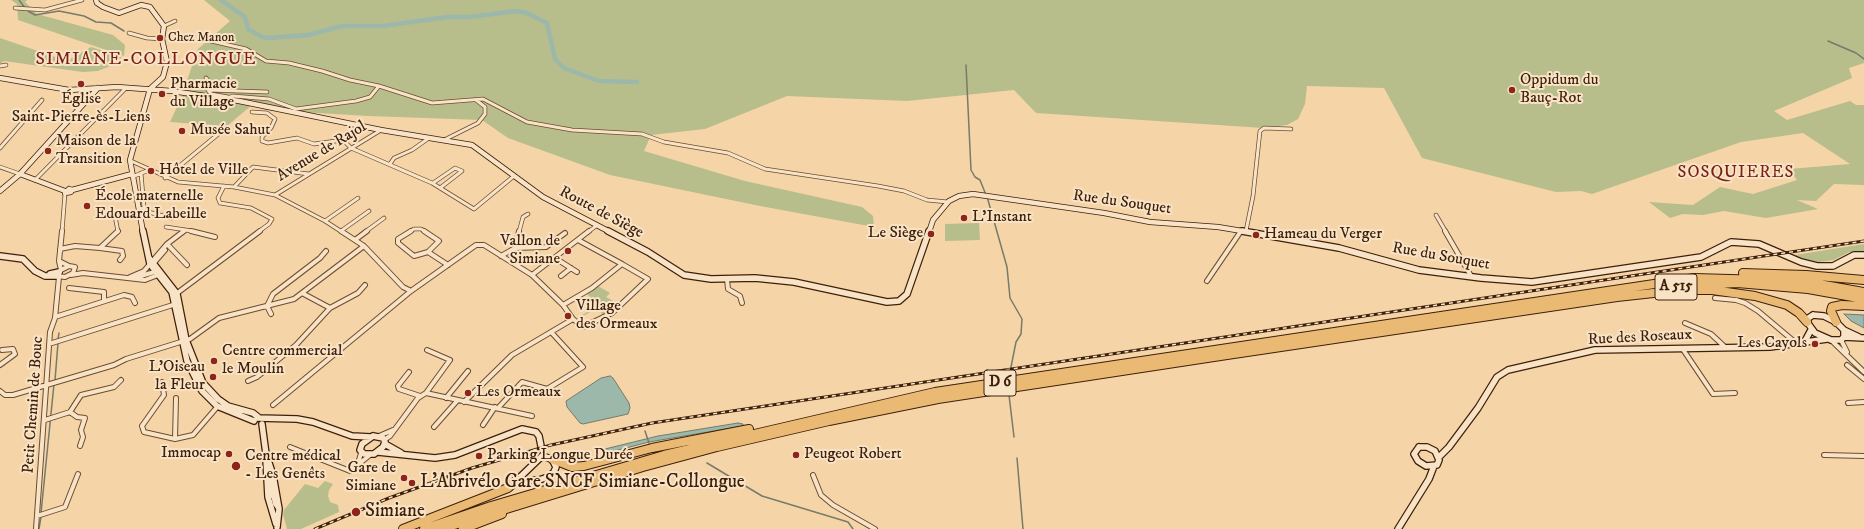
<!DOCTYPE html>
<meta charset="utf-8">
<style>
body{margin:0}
canvas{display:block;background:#f5d4a7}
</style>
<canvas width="1864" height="529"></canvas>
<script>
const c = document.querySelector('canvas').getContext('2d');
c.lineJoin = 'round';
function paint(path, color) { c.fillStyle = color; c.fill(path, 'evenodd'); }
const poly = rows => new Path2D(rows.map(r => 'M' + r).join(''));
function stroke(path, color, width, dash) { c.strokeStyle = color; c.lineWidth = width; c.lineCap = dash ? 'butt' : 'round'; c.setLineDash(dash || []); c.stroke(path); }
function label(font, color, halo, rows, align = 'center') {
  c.font = font + ' "IM FELL DW Pica",serif'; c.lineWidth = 4; c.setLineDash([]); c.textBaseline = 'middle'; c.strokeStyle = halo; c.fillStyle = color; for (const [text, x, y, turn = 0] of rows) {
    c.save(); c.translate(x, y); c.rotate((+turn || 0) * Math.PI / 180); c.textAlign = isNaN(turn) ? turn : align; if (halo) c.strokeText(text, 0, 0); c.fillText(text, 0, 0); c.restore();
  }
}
paint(poly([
 [11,0,27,0,25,2,37,14,113,35,125,45,124,56,18,20,17,4],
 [204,0,1864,0,1864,63,1849,68,1852,78,1774,111,1787,120,1850,101,1856,105,1864,105,1864,185,1834,184,1816,201,1797,200,1818,209,1766,218,1724,211,1703,215,1683,214,1670,218,1649,202,1693,205,1720,187,1753,194,1797,180,1789,169,1850,164,1803,133,1741,142,1592,194,1581,191,1556,192,1422,158,1384,88,1307,86,1305,104,1298,119,1287,125,1263,128,1036,113,1014,90,907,101,787,96,705,129,651,135,644,151,745,181,862,207,873,216,874,227,760,206,610,175,508,138,482,120,368,116,267,110,242,101,183,92,198,49,230,21],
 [0,38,67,61,91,47,122,57,113,65,98,71,83,72,4,61,0,64],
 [183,94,252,105,227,126,170,122],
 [979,223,980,240,945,241,945,224],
 [1864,244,1864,253,1849,252,1834,260,1819,262,1801,260,1795,255],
 [598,286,610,293,606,297,617,303,602,315,600,309,595,309,580,318,579,317,594,308,592,303,595,301,587,294],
 [325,481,333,484,329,490,328,496,330,502,338,505,339,512,301,529,287,529,283,514,284,510,305,484,318,488]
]), '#b7be8b');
const water = poly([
 [1844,314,1864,315,1864,328,1851,321,1844,314],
 [610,376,613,378,629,403,630,408,628,414,583,424,580,423,567,407,566,401,601,378,610,376],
 [738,423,743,424,743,426,649,442,607,453,605,451,605,449,658,436,738,423]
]);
paint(water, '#9cb8aa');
stroke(water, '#767b6a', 1);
stroke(poly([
 [19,0,25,8],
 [28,11,35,15,59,11,84,16,96,22,111,23,124,31],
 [1828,41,1856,53,1864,59],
 [966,65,971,170,975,177,980,180,988,200,1007,267,1010,298,1022,319,1021,334,1016,342,1011,367,1012,378],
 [58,339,59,333],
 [55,380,58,343],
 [1009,395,1014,437],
 [645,431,649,443],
 [1017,458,1023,529],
 [707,463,762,496,848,522,853,529],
 [41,513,54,384],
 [39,529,41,517]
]), '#767b6a', 1.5);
stroke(poly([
 [221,0,245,17,248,29,262,37,269,38,308,35,342,26,383,26,447,17,469,17,516,11,527,13,547,23,555,59,564,68,599,81,637,82]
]), '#9cb8aa', 4.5);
const streetFar1 = poly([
 [15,8,45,10,82,0],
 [164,26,175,21],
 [129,33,147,38,162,39],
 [201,35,211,41,246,49,266,61,289,63,322,71,350,80,379,86,432,103,483,99,527,122,572,130,642,134,664,142,728,153,765,169,878,186,904,191,927,200,948,202],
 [0,66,6,65],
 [206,78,213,86,213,89],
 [228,97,211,94,208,90,267,92],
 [225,99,233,96,269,99,296,109,356,101,370,97,379,86],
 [252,112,267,113,275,119,271,128,262,137,262,141,268,143,297,138,314,144,343,140,351,148,432,183,474,209,514,176],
 [444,140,478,123,485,114,485,107,476,100],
 [0,148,42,100],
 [131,161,178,182,234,187,275,195,325,221,342,232],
 [390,164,394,158,412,150,429,138],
 [0,167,20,174],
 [132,177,149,170],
 [165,178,222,131],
 [35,180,126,88],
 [433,183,455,168,462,171,440,188],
 [224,186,218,198,220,203,251,208,272,219,269,224,258,232],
 [234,187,253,167,309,174],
 [275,195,381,130],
 [139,209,144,208,141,173],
 [140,210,172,218],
 [1436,215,1446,232],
 [115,216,118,232],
 [325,221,358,198],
 [166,227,186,230],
 [341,231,369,211],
 [1246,231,1253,196,1260,131,1264,128,1291,129],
 [62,232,65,193],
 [183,232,186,230,195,232],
 [365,232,384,218],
 [409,232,414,229,421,229,426,232],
 [519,232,523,217,528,214],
 [588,232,596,226]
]);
const street = poly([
 [184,231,167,244,187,265],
 [191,231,215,237],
 [341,231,364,246,403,287,411,291],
 [411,231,398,239,398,243,414,256,428,252,439,241,424,231],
 [1445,231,1471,276],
 [355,240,367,231],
 [100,248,122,251,123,256,120,260],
 [515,248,546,247,565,233],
 [60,249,75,246,100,248,118,231],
 [428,252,448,265],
 [501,256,515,248,519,231],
 [555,258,577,272],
 [59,261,69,266],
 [153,264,165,250],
 [69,266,75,267,73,273,65,277,58,276,61,270,69,266],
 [61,270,59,261,62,231],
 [71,275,83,273,145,280,158,275],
 [532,275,563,305,573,319,583,327,612,313,648,279,622,264],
 [561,276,571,268],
 [130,277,144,271,167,244],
 [137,277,158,271],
 [727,279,728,289,740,296,742,303],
 [1207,281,1241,231],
 [69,288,104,292,104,301],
 [176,294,260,231],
 [1715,298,1736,300,1745,303,1758,311,1796,343],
 [563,305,592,288,622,264,578,240],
 [330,308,358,293,365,285],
 [271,314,267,306,273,294,320,258,326,251],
 [55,317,124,295,132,297,135,303],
 [1685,323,1711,334,1726,348],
 [1831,340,1864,372],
 [1841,340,1847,352],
 [49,344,176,304],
 [1682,348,1713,394,1735,393],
 [0,365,15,354,13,349,2,350],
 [1847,365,1864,379],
 [409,372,398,386,399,389,420,396],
 [248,381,257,377,296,345,330,308,302,293],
 [162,382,164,395,142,426,144,432,175,439],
 [0,391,5,395,13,395,114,365,126,359,190,339,219,318,294,299,364,246],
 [426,393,450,360,427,350],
 [176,398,175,439,193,435,218,406],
 [446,398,468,371],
 [464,402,512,355,573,319],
 [1848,403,1864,402],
 [273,405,411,291,476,245,484,245,532,275,589,231],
 [498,408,522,382,547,389,583,367,552,333],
 [70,412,81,395,114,387,121,380],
 [45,420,70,412,77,417,85,418,81,430,83,437,80,446],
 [483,425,495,407],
 [434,427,457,401],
 [379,436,393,430],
 [384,440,390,436,418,398,426,393,532,416],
 [290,447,350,471],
 [1824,455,1864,456],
 [353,467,359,460,361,453],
 [350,471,370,455],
 [813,475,821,495,833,505,875,529],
 [271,496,273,495,275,504,278,508],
 [37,516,65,507,78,474],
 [36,529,50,332,55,318,59,277]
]);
const secondaryFar1 = poly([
 [96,0,97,3,103,7,119,13,141,5,150,7,164,26,162,39,167,62,163,77,150,89],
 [0,78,69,90,117,87,172,91,239,101,381,130,472,145,543,197,610,232],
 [20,174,65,191],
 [69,189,72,190,71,192,65,193,69,189],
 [72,190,132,174],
 [0,191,20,174,98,88],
 [143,232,130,160,150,89],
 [929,232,933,220,949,201,959,196,973,194,1104,213,1150,222,1218,227,1248,232]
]);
const secondary = poly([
 [143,231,150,264,172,292,187,361,202,391,217,406,254,421],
 [608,231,648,252,684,275,711,279,755,278,794,282,887,302,899,301,907,294,929,231],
 [1242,231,1339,248,1419,270,1481,278,1532,282,1701,257,1731,242,1759,244,1801,262,1817,266,1833,266,1854,255,1864,255],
 [0,256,23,259,35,271,45,276,58,276],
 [149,258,177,294,186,340,203,383,218,399,228,406,253,413,258,417],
 [50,274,59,272],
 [1813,315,1824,316,1836,322,1844,330,1844,337,1841,340,1831,340,1815,333,1807,322,1807,319,1813,315],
 [1844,330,1859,337],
 [1844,337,1864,338],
 [1805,341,1811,330],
 [257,418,297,419,313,422,352,436,371,437],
 [262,424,266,454,273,475,279,509,277,527],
 [373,436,383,438,385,442,383,447,374,454,364,454,360,450,362,444,373,436],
 [385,444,401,453],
 [1419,447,1427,447,1435,451,1439,460,1437,465,1426,466,1418,461,1414,454,1419,447],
 [378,452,435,458,455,455,522,429,536,432,539,436,541,446],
 [542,456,552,459,556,467,554,472,548,477,539,480,517,480,542,456],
 [1439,457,1449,447,1478,408,1497,377,1508,370,1595,350,1770,347,1827,339],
 [266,459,268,497,276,524],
 [272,482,273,495],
 [1398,529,1429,479,1434,466]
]);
const highway = poly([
 [1743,273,1806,275,1864,280],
 [1678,286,1737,283,1808,289,1864,299],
 [1836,322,1831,311,1832,307,1842,305,1864,306],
 [552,459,572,467,584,466,652,448,749,429],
 [403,529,508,488,517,480],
 [424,529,491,506,664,455,935,392,1694,278,1802,281,1864,292],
 [441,529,643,467,717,447,829,421,938,399,1227,355,1617,297,1681,290,1712,290,1755,296,1787,305,1799,313,1807,322],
 [463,529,502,514]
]);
stroke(streetFar1, '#6c4d31', 4.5);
stroke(street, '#6c4d31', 6);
stroke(secondaryFar1, '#3e200a', 6);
stroke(secondary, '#3e200a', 8);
stroke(highway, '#3e200a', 10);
stroke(streetFar1, '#f8e3c6', 3);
stroke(street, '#f8e3c6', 4);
stroke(secondaryFar1, '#f8e3c6', 4.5);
stroke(secondary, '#f8e3c6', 5.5);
stroke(highway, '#eaba74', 8);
const rail = poly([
 [315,529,389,498,472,468,551,445,652,423,1864,241]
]);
stroke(rail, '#3e200a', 3);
stroke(rail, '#f8e3c6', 1.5, [4]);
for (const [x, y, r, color] of [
 [160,38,4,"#8f2418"],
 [81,84,4,"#8f2418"],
 [1512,90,4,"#8f2418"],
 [162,94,4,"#8f2418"],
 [182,131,4,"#8f2418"],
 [48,151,4,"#8f2418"],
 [151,171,4,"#8f2418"],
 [87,206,4,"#8f2418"],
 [964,218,4,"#8f2418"],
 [931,234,4,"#8f2418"],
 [1256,235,4,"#8f2418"],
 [568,251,4,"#8f2418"],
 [568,316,4,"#8f2418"],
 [1815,344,4,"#8f2418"],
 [214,361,4,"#8f2418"],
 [213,377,4,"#8f2418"],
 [468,393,4,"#8f2418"],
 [229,454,4,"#8f2418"],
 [796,455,4,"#8f2418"],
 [479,456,4,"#8f2418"],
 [236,466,5,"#8f2418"],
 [404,478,4,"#8f2418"],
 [412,483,4,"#8f2418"],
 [356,512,5,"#8f2418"]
]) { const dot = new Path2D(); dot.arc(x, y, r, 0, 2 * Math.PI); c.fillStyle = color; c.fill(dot); stroke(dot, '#f8e3c6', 1.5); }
label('13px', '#3e200a', '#f8e3c6', [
 ["Chez Manon",168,38]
], 'left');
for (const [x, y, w] of [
 [1676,287,42],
 [1000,383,32]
]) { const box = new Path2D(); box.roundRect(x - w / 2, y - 13, w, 26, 3); c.fillStyle = '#f8e3c6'; c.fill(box); stroke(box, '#3e200a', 1); }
label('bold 15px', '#3e200a', null, [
 ["A 515",1676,287],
 ["D 6",1000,383]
]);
label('16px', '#3e200a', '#f8e3c6', [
 ["Oppidum du",1520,81],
 ["Bauç-Rot",1520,99],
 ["Pharmacie",170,85],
 ["du Village",170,103],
 ["Église",81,100,"center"],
 ["Saint-Pierre-ès-Liens",81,118,"center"],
 ["Musée Sahut",190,131],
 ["Maison de la",56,142],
 ["Transition",56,160],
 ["Hôtel de Ville",159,171],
 ["École maternelle",95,197],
 ["Edouard Labeille",95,215],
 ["L'Instant",972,218],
 ["Le Siège",923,234,"right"],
 ["Hameau du Verger",1264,235],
 ["Vallon de",560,242,"right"],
 ["Simiane",560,260,"right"],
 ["Village",576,307],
 ["des Ormeaux",576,325],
 ["Les Cayols",1807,344,"right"],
 ["Centre commercial",222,352],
 ["le Moulin",222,370],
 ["L'Oiseau",205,368,"right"],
 ["la Fleur",205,386,"right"],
 ["Les Ormeaux",476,393],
 ["Immocap",221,454,"right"],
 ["Peugeot Robert",804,455],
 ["Parking Longue Durée",487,456],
 ["Centre médical",245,457],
 ["- Les Genêts",245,475],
 ["Gare de",396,469,"right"],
 ["Simiane",396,487,"right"]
], 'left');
label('16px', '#3e200a', '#f8e3c6', [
 ["Avenue de Rajol",322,152,-31],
 ["Rue du Souquet",1122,203,8],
 ["Route de Siège",601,213,28],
 ["Rue du Souquet",1441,257,10],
 ["Rue des Roseaux",1640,338,-3],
 ["Petit Chemin de Bouc",34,405,-86]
]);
c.letterSpacing = '1px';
label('17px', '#7a1f14', '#f8e3c6', [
 ["SOSQUIERES",1736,173]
]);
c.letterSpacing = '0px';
c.letterSpacing = '1px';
label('18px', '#7a1f14', '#f8e3c6', [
 ["SIMIANE-COLLONGUE",146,60]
]);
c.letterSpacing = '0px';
label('19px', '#3e200a', '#f8e3c6', [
 ["L'Abrivélo Gare SNCF Simiane-Collongue",420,483],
 ["Simiane",365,512]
], 'left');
</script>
